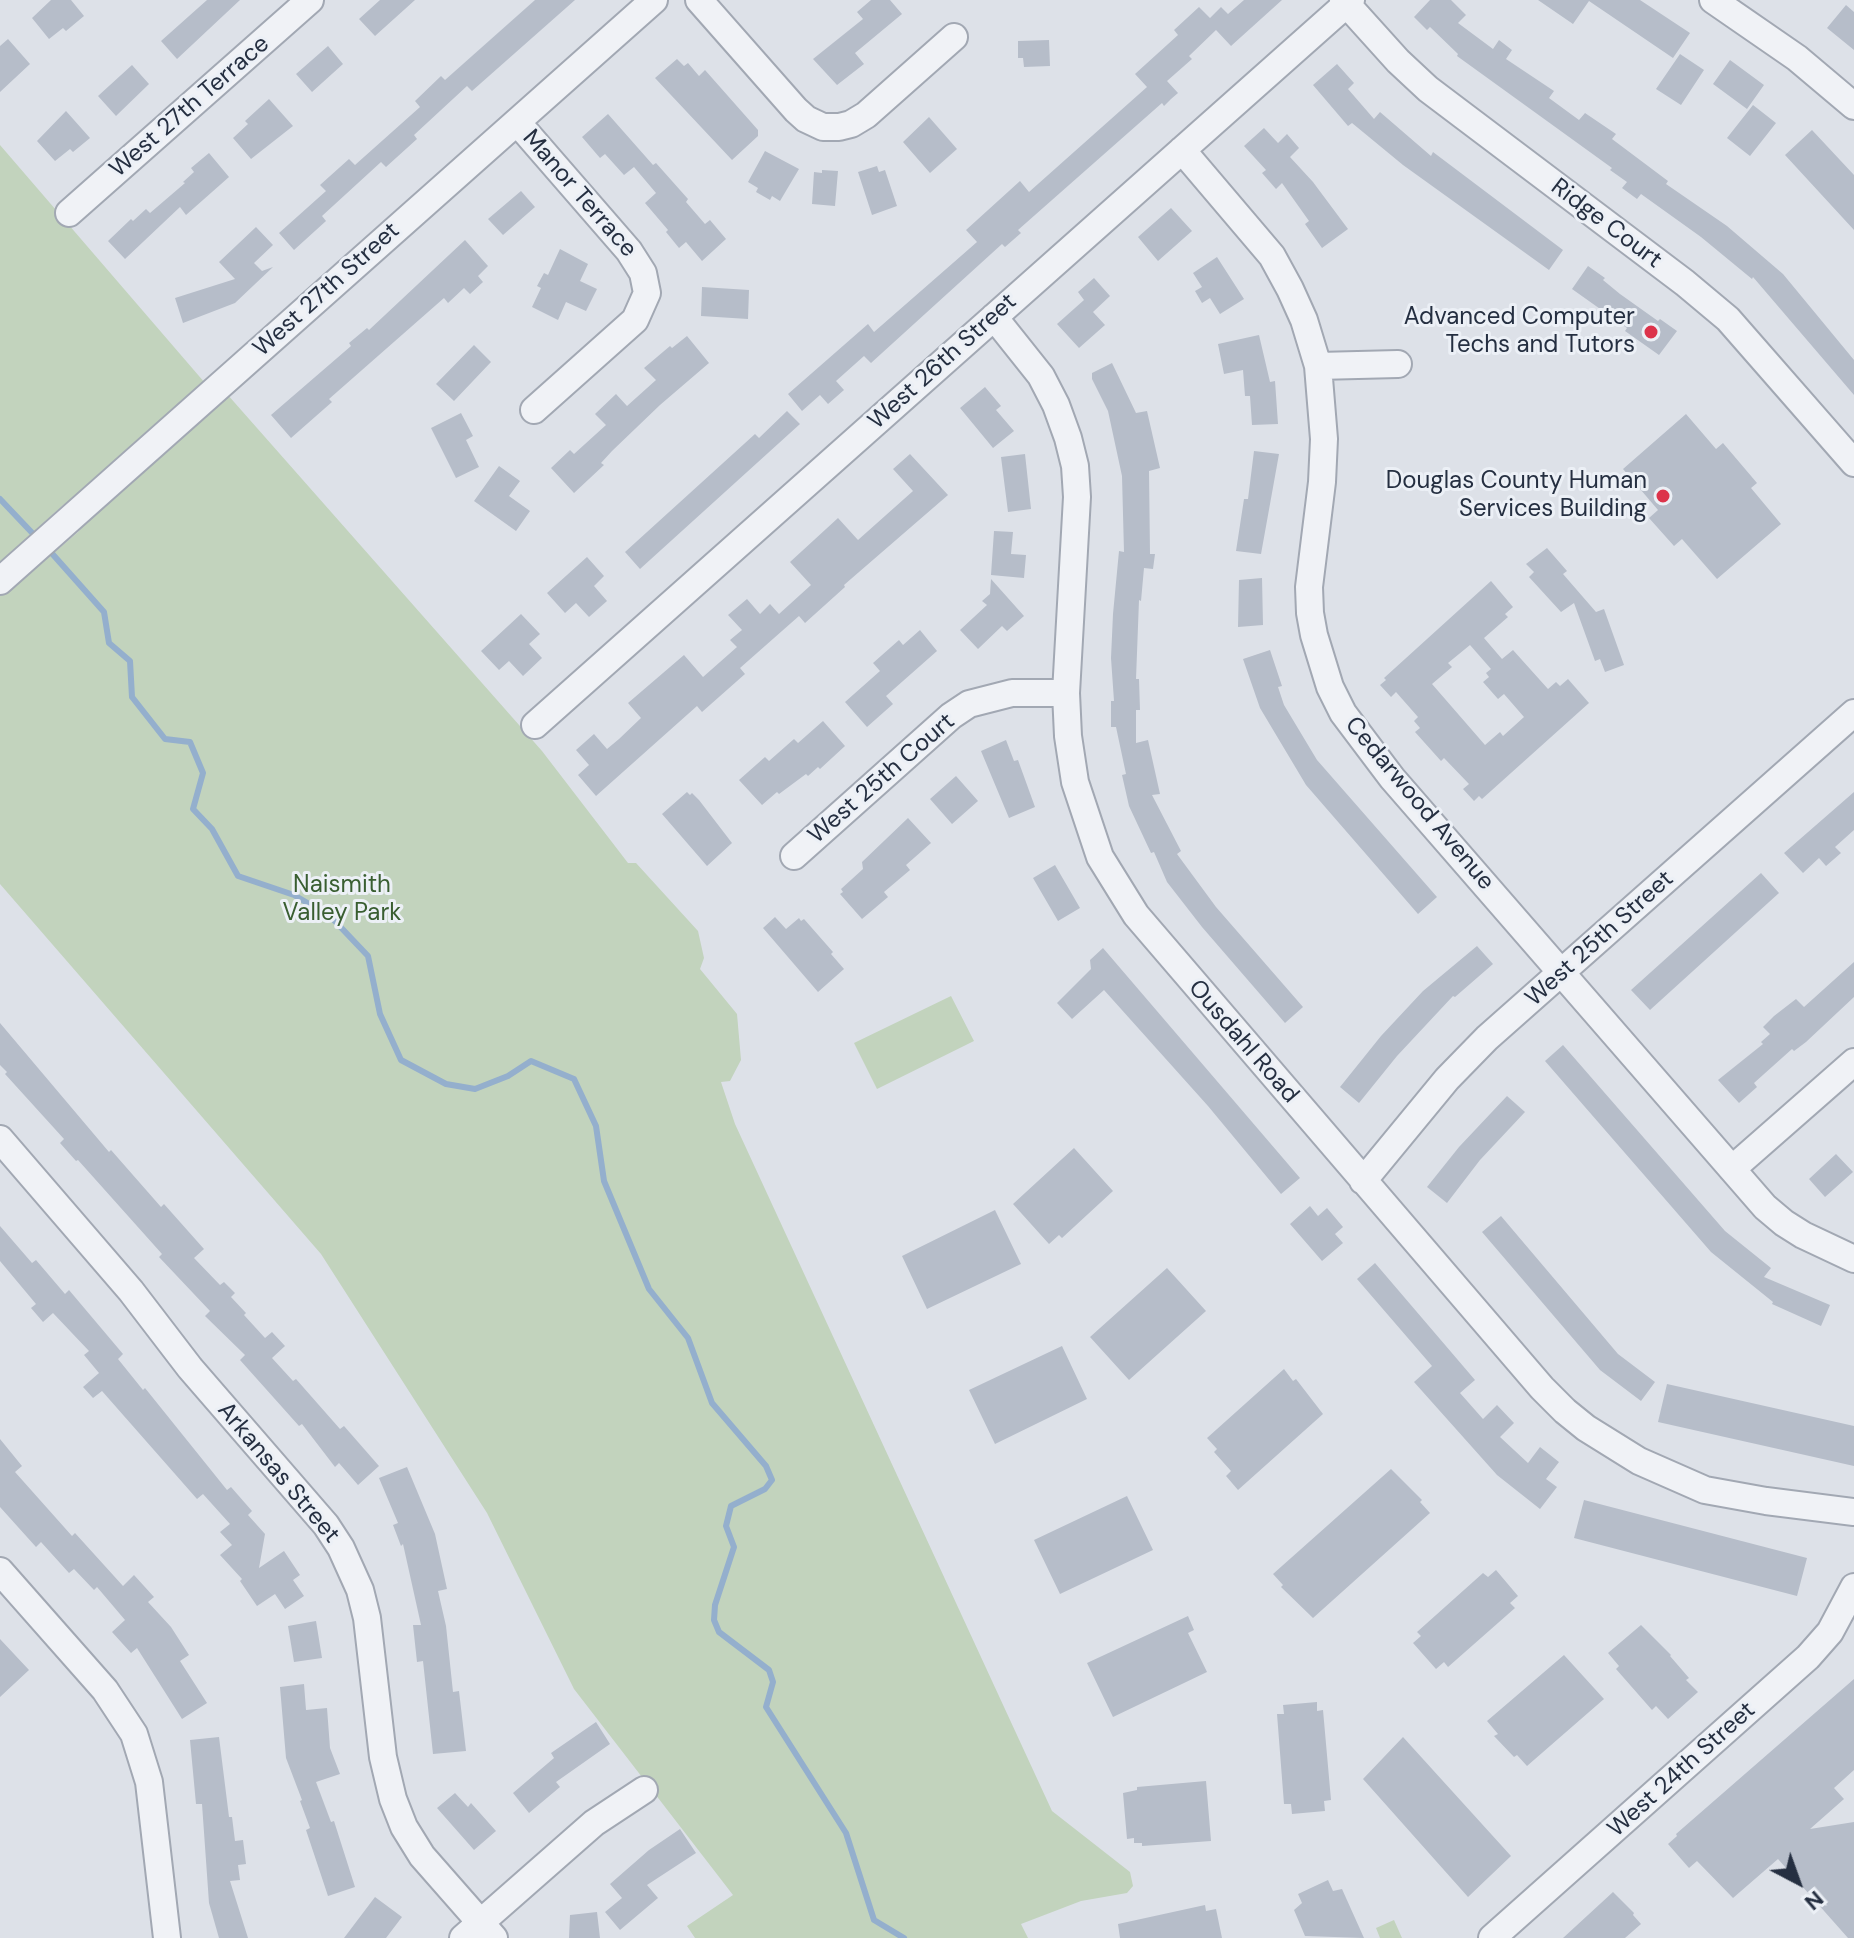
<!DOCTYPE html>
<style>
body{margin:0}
#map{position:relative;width:1854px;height:1938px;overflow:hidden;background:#dde1e8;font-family:"DM Sans",sans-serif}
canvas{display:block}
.north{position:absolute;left:1758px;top:1842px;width:80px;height:80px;-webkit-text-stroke:6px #ecf0f6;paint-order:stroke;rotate:139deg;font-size:22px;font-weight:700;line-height:32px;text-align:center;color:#252f41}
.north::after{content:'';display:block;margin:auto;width:28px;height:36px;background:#252f41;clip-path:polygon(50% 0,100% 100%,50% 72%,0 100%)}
</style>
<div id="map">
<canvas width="1854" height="1938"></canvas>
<div class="north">N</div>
</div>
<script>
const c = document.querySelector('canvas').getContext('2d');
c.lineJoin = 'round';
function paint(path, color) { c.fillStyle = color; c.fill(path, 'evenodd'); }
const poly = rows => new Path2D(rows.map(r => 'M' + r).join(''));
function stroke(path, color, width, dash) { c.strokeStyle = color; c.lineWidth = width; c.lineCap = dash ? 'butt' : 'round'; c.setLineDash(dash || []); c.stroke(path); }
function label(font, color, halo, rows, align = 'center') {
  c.font = font + ' "DM Sans",sans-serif'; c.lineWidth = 6; c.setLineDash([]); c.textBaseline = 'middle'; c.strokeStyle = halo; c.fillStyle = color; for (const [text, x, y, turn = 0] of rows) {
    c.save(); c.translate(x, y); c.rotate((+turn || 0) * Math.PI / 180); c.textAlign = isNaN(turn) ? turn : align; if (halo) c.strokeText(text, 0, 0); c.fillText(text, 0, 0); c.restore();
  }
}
paint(poly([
 [0,145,205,383,85,490,62,506,0,563],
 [227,394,542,751,628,863,636,863,698,931,704,958,700,969,737,1014,741,1060,730,1081,721,1082,735,1124,1052,1811,1130,1872,1133,1886,1127,1893,1081,1901,1021,1924,1028,1938,695,1938,687,1926,733,1895,574,1689,487,1513,321,1254,0,884,0,596,26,577,78,532,102,504],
 [951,996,974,1041,877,1089,854,1043],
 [1394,1920,1402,1938,1380,1938,1376,1928]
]), '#c2d3bd');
stroke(poly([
 [0,499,37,538],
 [48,549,104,612,109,643,130,661,132,697,165,739,190,742,203,773,193,809,212,829,238,876,294,895,331,917,368,956,380,1014,401,1060,446,1084,475,1089,508,1076,531,1061,574,1079,596,1126,604,1181,649,1289,688,1338,712,1403,766,1466,772,1480,765,1489,731,1506,726,1526,734,1547,715,1605,714,1620,719,1632,769,1670,773,1682,766,1707,846,1833,874,1920,904,1938]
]), '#94afcd', 6);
paint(poly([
 [51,0,71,0,84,16,66,31,63,28,49,39,32,18],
 [207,0,240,0,177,59,161,41],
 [380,0,415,0,375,36,359,19],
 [535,0,575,0,472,91,467,86,414,135,417,139,386,167,381,162,322,216,326,221,294,250,279,233,326,191,320,185,349,159,355,165,420,107,415,101,441,76,445,80],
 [871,0,890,0,902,14,855,53,864,64,837,85,813,59,863,19,857,12],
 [1244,0,1282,0,1231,46,1216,30,1189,56,1192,59,1167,81,1178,93,1171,99,1164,106,1162,103,1018,230,1021,233,1005,247,1002,244,871,363,864,356,836,381,844,390,828,404,820,395,802,411,788,394,868,324,874,332,977,242,966,230,1020,181,1029,192,1147,87,1135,74,1178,35,1174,30,1199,7,1210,18,1221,7,1228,14],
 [1430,0,1451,0,1466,15,1458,23,1493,49,1499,40,1512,50,1506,59,1554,91,1549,98,1579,120,1585,113,1616,134,1612,139,1668,181,1666,184,1727,226,1783,274,1854,360,1854,395,1753,277,1752,279,1701,237,1641,194,1637,199,1622,188,1627,182,1610,170,1612,168,1457,56,1458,54,1430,27,1427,30,1414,17],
 [1538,0,1640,0,1690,33,1673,58,1589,1,1573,24],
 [1846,5,1854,12,1854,50,1827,28],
 [8,39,30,64,0,92,0,46],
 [1049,40,1050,66,1024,67,1023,58,1018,58,1018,41],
 [328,46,343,64,312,92,296,74],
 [1680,54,1704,70,1681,105,1656,89],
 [677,59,684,66,688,63,699,76,705,70,758,130,758,136,732,160,655,78],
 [1730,60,1764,85,1747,109,1713,84],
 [1337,64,1354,83,1348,89,1374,119,1380,112,1431,156,1433,152,1563,250,1549,270,1403,165,1352,123,1348,126,1313,85],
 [132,65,149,84,116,116,98,96],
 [269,99,293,126,251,159,233,138,248,124,245,121],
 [1753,105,1776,123,1750,156,1727,138],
 [66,111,90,138,73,152,70,149,55,161,37,141],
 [608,114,653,165,656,163,688,199,686,202,705,224,710,220,726,239,702,261,686,242,679,248,666,232,668,230,645,203,656,193,634,167,624,175,605,154,600,158,582,137],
 [929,117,957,149,930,173,903,142],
 [1264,128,1278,143,1287,134,1299,148,1290,157,1313,182,1348,229,1322,248,1305,224,1309,221,1282,183,1276,189,1262,173,1266,170,1244,146],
 [1812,130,1854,175,1854,230,1785,155],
 [765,151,799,169,780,201,772,196,770,200,756,192,758,188,748,182],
 [209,153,229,177,186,215,180,207,125,259,108,241,131,219,133,221,146,209,150,213,185,183,183,182,194,172,191,168],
 [877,166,879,172,885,170,897,206,872,215,858,172],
 [822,170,838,171,835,206,812,204,814,172,822,173],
 [521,191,535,207,503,235,488,219],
 [1171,208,1192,231,1158,261,1138,237],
 [256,227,273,245,254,263,262,271,273,267,235,303,183,323,175,298,235,279,219,262],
 [465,240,488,266,478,276,483,282,470,294,464,288,448,303,444,298,329,399,332,402,291,438,271,415,351,346,349,343,367,328,369,330],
 [560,249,588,264,580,281,597,289,586,311,566,302,558,320,532,307,541,288,537,286,544,273,548,275],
 [1217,257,1244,299,1220,314,1210,298,1202,303,1195,291,1202,287,1193,273],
 [1588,266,1605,278,1603,280,1620,294,1658,321,1660,319,1677,331,1659,355,1625,331,1627,328,1572,289],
 [1094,278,1110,296,1093,312,1105,325,1079,348,1057,324,1084,300,1078,292],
 [702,287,749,290,748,319,701,316],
 [1259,335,1270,382,1275,381,1278,424,1252,425,1250,396,1245,396,1243,370,1224,374,1218,344],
 [687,336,709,363,660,405,612,451,601,463,604,465,574,493,551,468,570,450,574,454,606,425,595,414,616,394,627,406,656,380,644,368,670,346,672,348],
 [474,345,491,362,454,401,436,384],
 [1112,363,1136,413,1147,411,1160,468,1149,471,1150,554,1155,554,1153,569,1144,568,1141,601,1139,600,1136,679,1139,679,1140,710,1136,710,1136,743,1148,740,1160,794,1152,795,1181,851,1177,854,1216,907,1303,1007,1285,1023,1202,927,1167,882,1154,852,1151,853,1129,806,1122,775,1126,774,1116,727,1111,727,1111,701,1114,701,1111,658,1113,614,1119,551,1124,552,1122,476,1108,411,1092,379,1092,373],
 [985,387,1001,406,996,410,1014,431,993,448,960,408],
 [787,411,800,424,640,569,625,552,755,434,759,438],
 [461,413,473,436,466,440,479,467,456,478,431,428],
 [1686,414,1716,449,1723,443,1757,483,1751,488,1781,524,1717,579,1682,539,1674,546,1649,518,1658,510,1623,469],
 [1254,451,1279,454,1261,554,1236,551,1244,499,1248,499],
 [910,454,948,495,844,585,845,587,805,623,799,616,740,668,745,674,702,712,697,706,596,796,578,775,589,765,576,750,594,734,607,749,619,739,641,718,628,703,684,655,703,677,737,647,730,640,742,630,728,615,747,599,760,614,770,604,779,614,811,585,790,562,838,518,858,540,913,491,893,469],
 [1025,454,1031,509,1008,512,1001,457],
 [499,466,520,481,509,496,530,511,516,531,474,501],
 [994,531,1013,532,1011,554,1026,555,1024,578,991,575],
 [1547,548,1567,571,1563,574,1596,612,1604,609,1624,665,1605,672,1600,659,1595,661,1574,603,1561,612,1529,577,1534,572,1526,564],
 [587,557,604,576,594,586,607,601,589,617,576,603,565,613,547,593],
 [1262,578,1263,625,1238,627,1239,580],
 [991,579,1024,616,1007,631,1002,626,978,649,960,630,987,605,982,601,990,594],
 [1491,581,1513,607,1505,614,1508,617,1484,638,1502,659,1513,650,1548,689,1556,682,1560,686,1568,679,1589,703,1482,799,1479,796,1474,801,1463,789,1469,784,1444,758,1441,761,1415,732,1420,728,1414,721,1418,717,1396,692,1391,697,1380,685,1386,680,1384,678],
 [1470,645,1491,669,1486,673,1489,677,1483,682,1498,699,1504,694,1524,717,1503,736,1500,732,1485,745,1432,684,1452,667,1448,663],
 [521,614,540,634,529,644,542,658,523,676,509,661,499,670,481,651],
 [920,630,937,651,886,696,893,704,867,727,845,702,880,671,873,663,899,640,903,645],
 [1270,650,1282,686,1278,687,1284,705,1317,760,1437,897,1418,914,1306,785,1260,708,1243,659],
 [823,721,845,746,820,769,818,767,808,776,806,774,779,794,777,792,762,805,739,780,765,757,769,761,794,739,798,743],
 [1006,740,1014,761,1018,760,1035,807,1009,818,981,751],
 [956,776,978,801,952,824,930,799],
 [687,792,690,795,692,793,699,800,732,843,707,866,662,814],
 [1854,792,1854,830,1835,847,1841,853,1826,866,1819,858,1803,873,1784,853],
 [908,818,931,843,906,865,910,870,884,892,888,897,862,919,840,894,843,892,841,889,863,869,862,862],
 [1055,865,1080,908,1058,921,1033,878],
 [1761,873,1779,893,1650,1010,1631,990],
 [775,917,786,929,799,918,801,921,804,919,833,952,831,954,844,969,818,992,763,928],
 [1477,946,1493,964,1455,997,1453,996,1397,1056,1359,1103,1340,1087,1381,1036,1423,991],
 [1103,948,1300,1178,1281,1194,1208,1106,1104,990,1072,1019,1057,1003,1091,969,1090,960],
 [1854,962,1854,997,1806,1042,1794,1051,1792,1049,1754,1083,1757,1087,1739,1103,1718,1080,1763,1044,1761,1042,1770,1034,1763,1027,1774,1016,1796,999,1804,1007],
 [0,1023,109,1152,111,1150,161,1207,164,1204,204,1249,194,1258,220,1285,224,1282,235,1293,231,1297,246,1313,244,1315,265,1338,272,1332,285,1346,272,1358,293,1381,296,1379,340,1429,344,1426,379,1466,358,1485,339,1463,335,1467,302,1424,299,1426,240,1360,245,1355,205,1316,210,1311,159,1257,162,1254,78,1160,76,1161,60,1143,64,1139,5,1074,7,1072,0,1065],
 [1563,1045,1725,1231,1771,1268,1764,1277,1830,1305,1821,1326,1772,1304,1773,1302,1711,1252,1545,1061],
 [1507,1096,1525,1112,1480,1160,1447,1203,1427,1187,1459,1147],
 [1074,1148,1113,1191,1062,1238,1059,1235,1049,1244,1013,1204],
 [1836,1154,1853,1172,1825,1197,1809,1179],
 [1310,1206,1318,1216,1327,1208,1343,1227,1335,1234,1343,1243,1322,1261,1290,1224],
 [995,1210,1021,1264,927,1309,902,1256],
 [1501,1216,1618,1354,1655,1382,1641,1401,1600,1370,1482,1232],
 [0,1226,32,1263,36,1260,65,1294,69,1290,123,1354,118,1359,143,1390,145,1388,227,1490,231,1487,252,1511,248,1515,265,1534,259,1568,284,1551,300,1575,293,1580,304,1596,285,1609,275,1594,257,1606,240,1581,242,1579,220,1555,232,1545,220,1532,230,1524,203,1494,197,1499,102,1391,93,1398,83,1387,99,1373,84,1355,89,1351,53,1313,43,1322,31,1308,36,1304,0,1261],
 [1375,1263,1475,1380,1460,1393,1483,1419,1497,1405,1514,1423,1500,1437,1528,1463,1540,1447,1559,1462,1546,1479,1557,1487,1540,1509,1497,1475,1414,1382,1432,1366,1357,1279],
 [1167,1268,1206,1311,1129,1380,1090,1337],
 [1062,1346,1087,1399,995,1444,969,1390],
 [1284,1369,1293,1381,1296,1379,1323,1414,1238,1490,1226,1476,1231,1471,1214,1452,1217,1449,1207,1438],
 [1667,1384,1854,1426,1854,1466,1658,1422],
 [0,1439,22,1466,15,1472,72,1536,75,1533,123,1586,134,1575,154,1597,148,1602,171,1627,189,1655,180,1661,207,1703,182,1719,137,1648,131,1653,112,1632,125,1620,97,1587,94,1590,74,1569,69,1573,41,1542,36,1547,0,1507],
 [407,1467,435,1534,447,1589,438,1591,446,1626,453,1692,459,1691,466,1751,433,1754,423,1661,417,1662,413,1625,421,1625,403,1544,401,1546,393,1525,398,1523,379,1478],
 [1391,1469,1422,1500,1420,1502,1430,1513,1313,1618,1281,1587,1283,1585,1273,1574],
 [1127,1496,1153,1550,1060,1594,1034,1540],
 [1584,1500,1807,1558,1797,1596,1574,1538],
 [1496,1570,1518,1596,1510,1603,1515,1608,1448,1667,1444,1662,1436,1669,1413,1643,1421,1636,1417,1632,1483,1573,1488,1577],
 [1188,1616,1194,1630,1188,1633,1207,1672,1113,1717,1087,1663],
 [316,1621,322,1658,294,1662,288,1626],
 [1641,1625,1671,1655,1670,1656,1689,1678,1686,1680,1698,1692,1668,1719,1656,1706,1652,1710,1616,1669,1619,1666,1608,1653],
 [0,1639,29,1670,0,1697],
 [1564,1655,1604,1699,1527,1766,1517,1755,1514,1757,1494,1736,1498,1734,1487,1721],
 [1854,1679,1854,1770,1834,1788,1844,1799,1810,1829,1854,1822,1854,1938,1848,1938,1778,1859,1733,1898,1697,1861,1689,1868,1668,1844,1677,1836,1676,1834],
 [304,1684,306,1710,327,1708,330,1748,340,1774,316,1782,331,1822,334,1821,355,1887,328,1896,306,1830,310,1828,300,1801,302,1800,286,1758,280,1687],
 [1317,1702,1317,1711,1323,1710,1331,1800,1324,1801,1325,1811,1292,1814,1291,1804,1284,1804,1277,1714,1284,1714,1283,1705],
 [596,1722,610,1744,556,1782,560,1787,529,1813,513,1793,554,1758,551,1753],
 [219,1737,229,1817,232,1817,235,1841,243,1840,246,1864,238,1865,240,1880,230,1881,248,1938,219,1938,209,1903,202,1804,196,1804,190,1740],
 [1403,1737,1511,1856,1468,1897,1363,1779],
 [1206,1781,1211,1841,1142,1846,1142,1843,1134,1843,1134,1838,1127,1839,1123,1793,1137,1790,1137,1787],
 [455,1793,468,1807,471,1803,496,1831,474,1850,437,1808],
 [680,1829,696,1853,647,1885,658,1898,620,1930,605,1912,622,1898,610,1884,649,1850],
 [1328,1880,1333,1891,1342,1889,1364,1938,1305,1936,1294,1910,1302,1903,1298,1894],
 [1613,1892,1634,1913,1633,1915,1641,1924,1625,1938,1563,1938],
 [375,1897,402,1917,386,1938,344,1938],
 [1205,1905,1206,1911,1216,1909,1222,1938,1120,1938,1118,1924],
 [597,1912,600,1938,569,1938,570,1915]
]), '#b6bdc9');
const minor = poly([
 [699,0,796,110,806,119,823,127,839,127,851,124,866,115,954,37],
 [1343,0,1398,61,1428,89,1685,283,1728,319,1854,463],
 [1713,0,1797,58,1854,106],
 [517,122,629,251,643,273,647,293,635,320,534,410],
 [1182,150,1272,256,1290,289,1304,320,1318,366,1324,439,1322,482,1309,587,1310,613,1314,635,1330,687,1343,713,1392,778,1765,1207,1784,1223,1803,1235,1854,1259],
 [69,213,310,0],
 [994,317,1041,376,1056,405,1068,438,1075,466,1077,497,1066,693,1068,736,1075,782,1100,857,1136,915,1542,1388,1565,1411,1586,1428,1639,1461,1705,1490,1766,1501,1854,1512],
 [1318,366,1398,364],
 [0,581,654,0],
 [535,725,1351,0],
 [794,856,951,716,969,704,1012,693,1066,693],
 [0,1139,131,1291,190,1368,326,1525,341,1548,360,1590,367,1618,383,1757,393,1799,404,1827,422,1856,494,1938],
 [1732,1169,1854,1062],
 [1363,1181,1447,1079,1487,1038,1854,713],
 [0,1571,105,1690,134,1734,149,1782,167,1938],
 [463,1938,594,1823,644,1790],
 [1492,1938,1808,1657,1830,1632,1854,1587]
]);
stroke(minor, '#a2a8b3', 30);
stroke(minor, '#f0f2f6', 26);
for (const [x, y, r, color] of [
 [1651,332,8,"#dc334b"],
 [1663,496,8,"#dc334b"]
]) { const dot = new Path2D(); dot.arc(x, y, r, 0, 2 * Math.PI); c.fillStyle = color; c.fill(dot); stroke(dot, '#ecf0f6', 3); }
label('24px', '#252f41', '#ecf0f6', [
 ["West 27th Terrace",190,107,-41],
 ["Manor Terrace",579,194,49],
 ["Ridge Court",1606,224,37],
 ["West 27th Street",327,290,-42],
 ["West 26th Street",943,362,-42],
 ["West 25th Court",882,779,-41],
 ["Cedarwood Avenue",1419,804,50],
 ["West 25th Street",1600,939,-42],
 ["Ousdahl Road",1243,1042,49],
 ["Arkansas Street",278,1473,50],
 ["West 24th Street",1682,1770,-42]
]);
label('24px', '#252f41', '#ecf0f6', [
 ["Advanced Computer",1635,318],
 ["Techs and Tutors",1635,346],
 ["Douglas County Human",1647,482],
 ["Services Building",1647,510]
], 'right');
label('24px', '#395e31', '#ecf0f6', [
 ["Naismith",342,886],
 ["Valley Park",342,914]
]);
</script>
